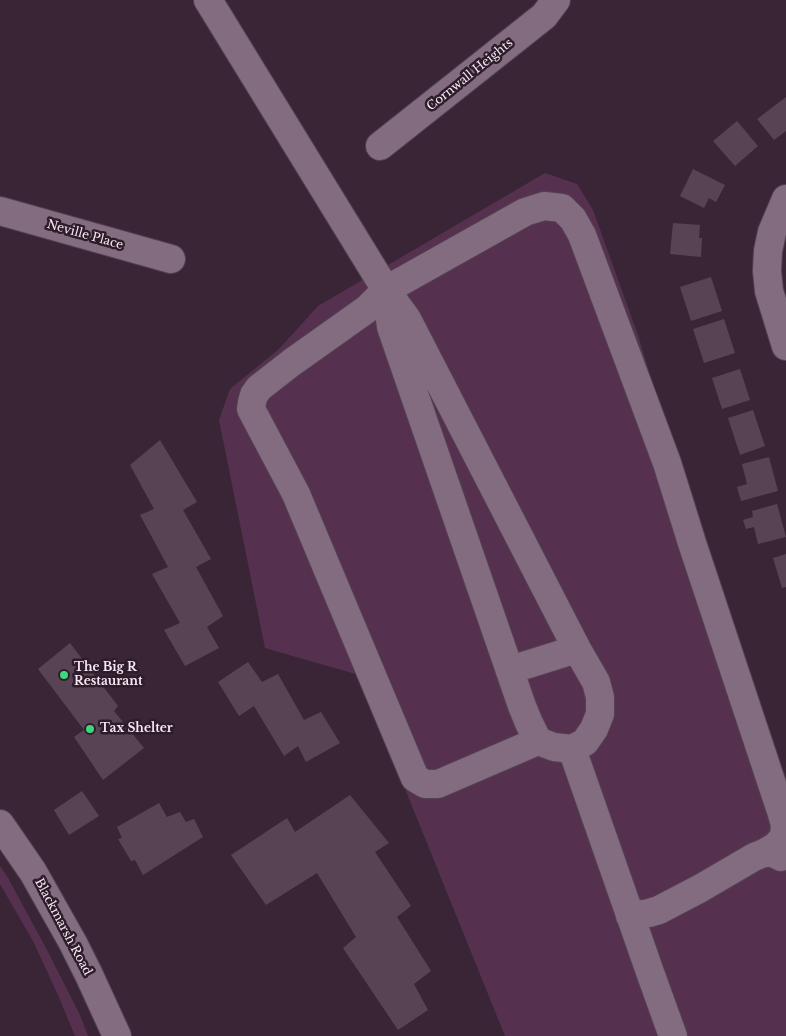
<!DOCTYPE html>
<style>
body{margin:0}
canvas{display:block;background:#392535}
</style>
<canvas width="786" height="1036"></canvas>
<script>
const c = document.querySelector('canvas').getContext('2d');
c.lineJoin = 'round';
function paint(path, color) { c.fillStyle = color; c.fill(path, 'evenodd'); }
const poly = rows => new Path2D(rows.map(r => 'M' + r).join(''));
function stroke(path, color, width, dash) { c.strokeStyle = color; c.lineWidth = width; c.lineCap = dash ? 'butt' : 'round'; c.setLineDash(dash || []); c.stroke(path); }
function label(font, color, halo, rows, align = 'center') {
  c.font = font + ' "Libre Baskerville",serif'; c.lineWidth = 5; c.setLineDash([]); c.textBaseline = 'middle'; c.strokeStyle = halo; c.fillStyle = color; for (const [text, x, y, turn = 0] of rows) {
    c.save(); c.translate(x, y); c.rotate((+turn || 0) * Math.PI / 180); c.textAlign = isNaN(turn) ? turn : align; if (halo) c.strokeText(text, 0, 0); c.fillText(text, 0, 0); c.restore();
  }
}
paint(poly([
 [545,173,577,184,593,210,638,335,669,439,786,796,786,1036,505,1036,359,675,265,648,219,420,230,389,279,349,318,306],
 [0,866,8,878,47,950,80,1015,88,1036,75,1036,58,995,33,941,0,884]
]), '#55314f');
paint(poly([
 [786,97,786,131,774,140,757,119],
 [737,121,758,146,735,166,713,141],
 [693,169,725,185,716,202,709,198,704,208,680,196],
 [673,223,700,225,699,238,702,238,701,257,670,254],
 [711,277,722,311,691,321,680,287],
 [724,319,735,353,704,363,693,329],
 [740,369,750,400,722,409,712,378],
 [753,410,765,446,740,455,728,418],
 [160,440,197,502,183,510,211,559,196,567,223,616,207,627,219,648,185,666,164,630,180,623,152,574,168,567,140,515,154,509,130,465],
 [769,457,778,491,741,501,737,487,747,484,742,464],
 [777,504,786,537,758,544,754,527,746,529,743,520,753,517,752,511],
 [786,554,786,587,782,588,773,558],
 [70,643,118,706,114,711,144,748,103,780,74,737,84,730,38,669],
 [248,662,262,682,278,674,304,720,321,712,340,743,306,762,298,746,284,756,254,706,239,716,218,682],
 [82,791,99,816,69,835,54,810],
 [350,795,389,843,375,852,411,906,397,917,431,971,414,984,428,1010,398,1030,343,948,356,937,317,873,266,905,231,855,287,818,295,832],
 [159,803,167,817,180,812,186,822,194,819,203,837,143,875,135,860,131,861,118,839,122,838,117,827]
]), '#584354');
const minor = poly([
 [208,0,386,290,407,319,577,649,596,682,600,697,600,714,594,729,585,742,572,749,554,747,538,741,529,723,522,706,391,327,386,290],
 [380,146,544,16,556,0],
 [786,199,772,232,768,251,767,271,769,291,786,346],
 [0,211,171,259],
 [510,670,577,649],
 [538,741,438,784,425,784,415,778,296,494,251,409,252,402,254,395,259,388,291,363,367,309,386,290,525,212,544,206,562,208,573,219,582,235,667,463,692,543,781,811,785,825,784,837,776,846,764,853],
 [572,749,651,975,673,1036],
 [0,824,33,872,73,943,89,975,117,1036],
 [630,916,649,913,659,910,701,888,754,857,764,853,773,853,781,857]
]);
stroke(minor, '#534250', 30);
stroke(minor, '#836c7f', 28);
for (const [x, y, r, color] of [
 [64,675,5,"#3dd77e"],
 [90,729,5,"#3dd77e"]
]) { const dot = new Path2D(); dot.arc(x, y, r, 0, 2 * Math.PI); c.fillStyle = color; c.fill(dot); stroke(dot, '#2e1c2b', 2); }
label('12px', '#f6e8f3', '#2e1c2b', [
 ["Cornwall Heights",470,75,-39],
 ["Neville Place",85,235,16],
 ["Blackmarsh Road",63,927,62]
]);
label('bold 12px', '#f6e8f3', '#2e1c2b', [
 ["The Big R",74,668],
 ["Restaurant",74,682],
 ["Tax Shelter",100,729]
], 'left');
</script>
